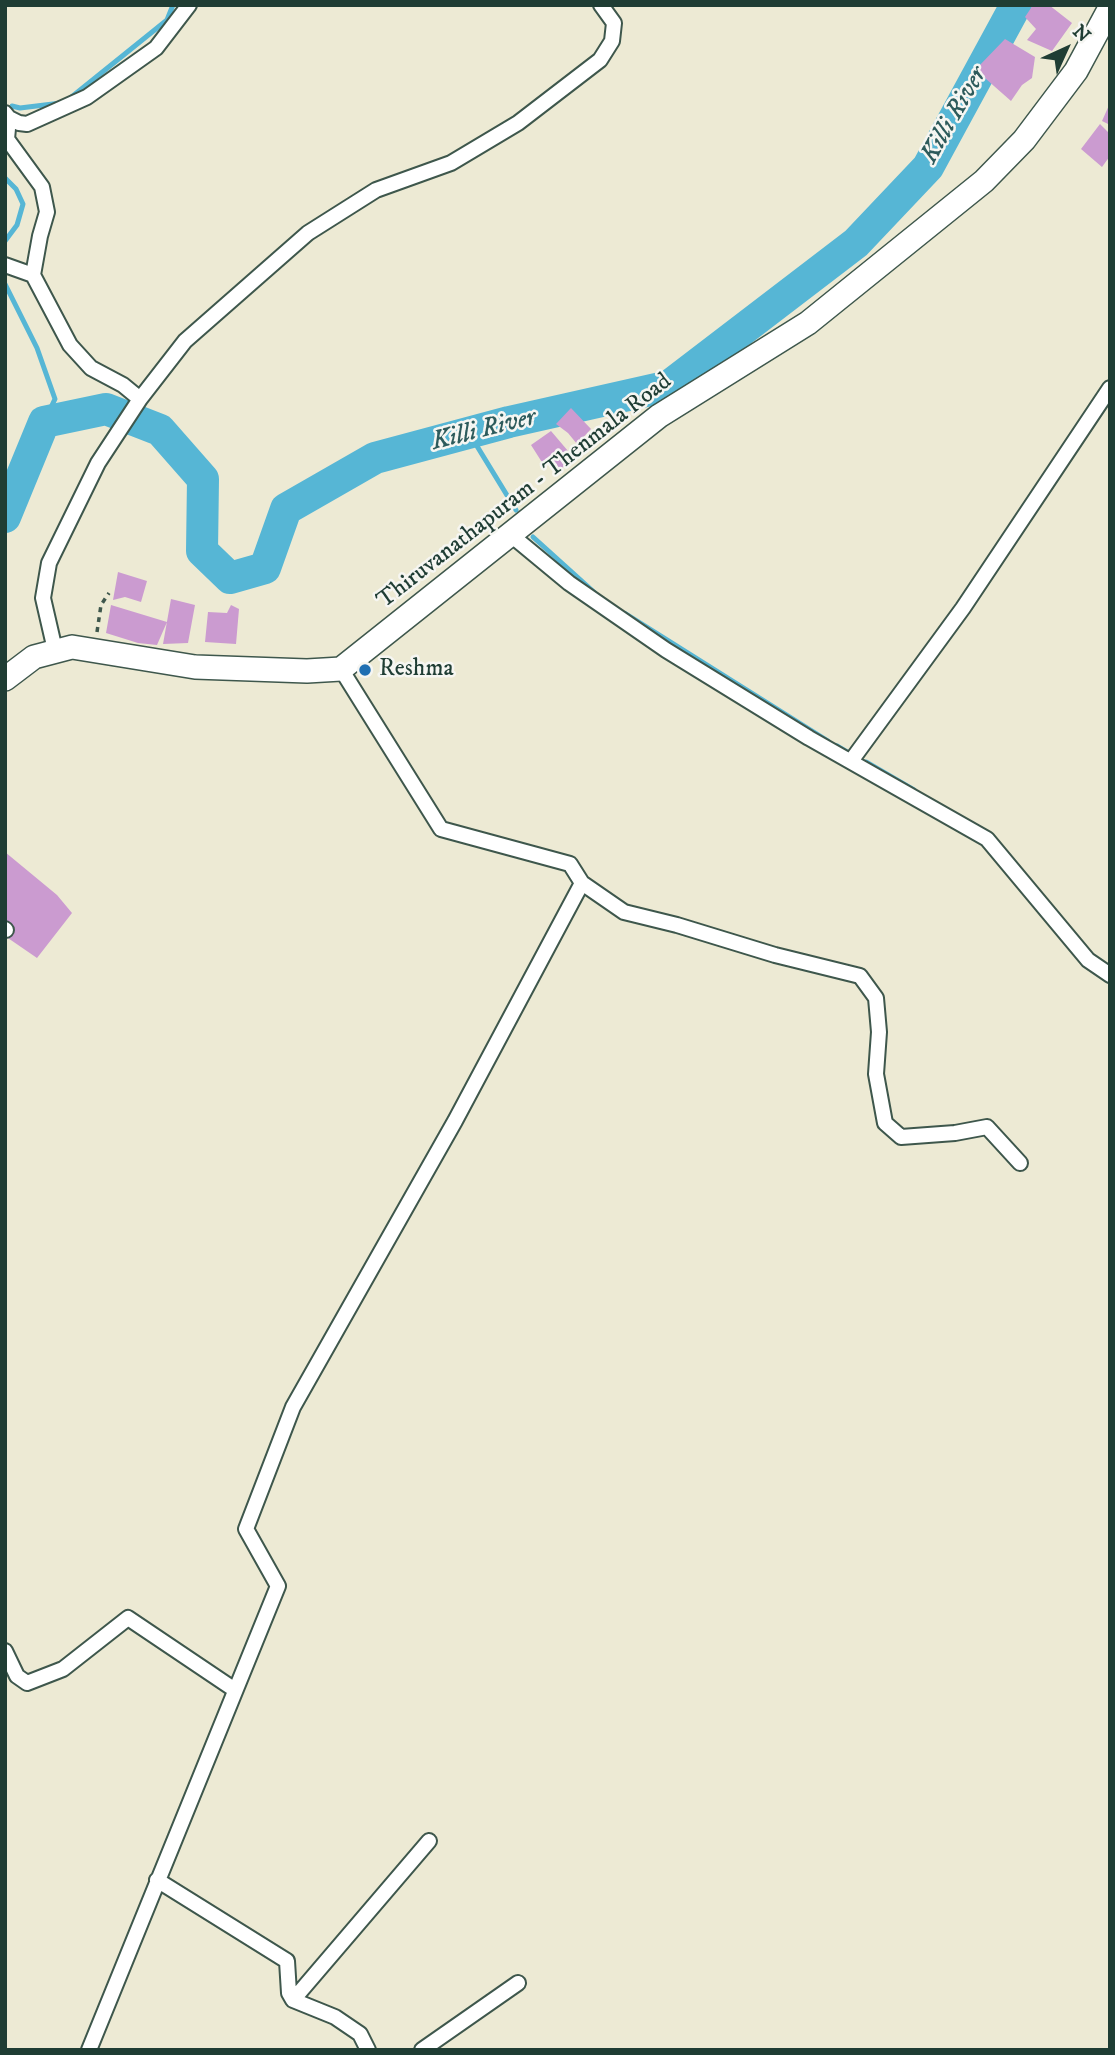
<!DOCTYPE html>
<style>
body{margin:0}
#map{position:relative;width:1115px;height:2055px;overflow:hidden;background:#edead4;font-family:"IM FELL DW Pica",serif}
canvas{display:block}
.frame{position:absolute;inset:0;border:7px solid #1f3d34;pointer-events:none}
.north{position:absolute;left:1031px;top:14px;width:70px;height:70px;-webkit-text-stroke:5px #f6f6f2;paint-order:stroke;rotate:45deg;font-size:19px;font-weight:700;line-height:28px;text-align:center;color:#1f3d34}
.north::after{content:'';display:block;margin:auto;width:24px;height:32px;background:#1f3d34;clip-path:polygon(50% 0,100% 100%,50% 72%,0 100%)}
</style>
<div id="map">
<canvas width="1115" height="2055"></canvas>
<div class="frame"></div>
<div class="north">N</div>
</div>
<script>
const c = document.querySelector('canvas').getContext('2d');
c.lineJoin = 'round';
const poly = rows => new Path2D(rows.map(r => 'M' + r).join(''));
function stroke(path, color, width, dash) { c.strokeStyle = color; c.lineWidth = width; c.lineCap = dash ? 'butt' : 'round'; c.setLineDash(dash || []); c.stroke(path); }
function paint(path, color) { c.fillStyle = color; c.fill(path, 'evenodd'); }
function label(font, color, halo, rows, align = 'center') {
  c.font = font + ' "IM FELL DW Pica",serif'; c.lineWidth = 5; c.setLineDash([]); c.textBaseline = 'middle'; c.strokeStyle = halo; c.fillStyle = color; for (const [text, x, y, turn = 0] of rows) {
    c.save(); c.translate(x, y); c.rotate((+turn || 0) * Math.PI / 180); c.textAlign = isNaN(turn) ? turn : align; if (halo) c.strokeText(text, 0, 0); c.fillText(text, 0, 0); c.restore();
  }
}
stroke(poly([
 [69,99,167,20,173,5],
 [12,106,20,108,61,103],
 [5,178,16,189,23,204,17,225,5,241],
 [5,284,37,348,55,399,44,422],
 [469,433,516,510],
 [533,537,595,593],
 [626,614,828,741],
 [837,746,847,752],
 [866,762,914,790]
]), '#56b6d5', 5);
stroke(poly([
 [5,517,44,422,106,409,160,430,203,479,202,551,230,578,265,568,286,509,375,458,509,422,669,386,856,243,928,167,1016,5]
]), '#56b6d5', 32);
paint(poly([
 [1033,5,1049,5,1072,23,1052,51,1027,40,1036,29,1025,17],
 [1005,39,1035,57,1032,78,1022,85,1011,101,986,79,977,68],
 [1110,103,1110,125,1102,121],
 [1100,124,1110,134,1110,156,1102,167,1081,149],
 [571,408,591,429,577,444,568,433,556,424],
 [551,431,574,458,560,470,556,464,551,467,548,463,545,467,531,445],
 [118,572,147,581,141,602,125,597,113,600],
 [171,599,195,605,188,643,163,644],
 [111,605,167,622,157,645,138,643,106,633],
 [231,605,239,609,236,644,205,642,208,612,227,613],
 [5,852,57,895,72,913,37,958,5,936]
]), '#cb9bd0');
const street = poly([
 [5,113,9,118,19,123,27,124,87,97,156,48,189,5],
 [9,118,7,139,42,187,47,212,40,236,33,275,70,345,91,368,123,385,140,399,98,463,49,563,43,598,55,650],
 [5,265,33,275],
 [140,399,185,341,308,233,376,190,451,163,518,123,600,60,612,41,614,23,601,5],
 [511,535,569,583,666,650,809,738,987,839,1088,960,1110,975],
 [851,761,963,608,1110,388],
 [582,883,624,912,677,925,775,955,860,976,876,998,879,1032,876,1074,885,1123,901,1137,955,1133,987,1127,1020,1163],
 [5,929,6,930],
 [5,1651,17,1676,27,1683,63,1669,128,1618,235,1690],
 [157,1880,287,1961,289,1993,293,2000,429,1841],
 [293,2000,335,2017,360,2034,368,2050],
 [89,2050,278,1586,246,1529,293,1407,455,1121,582,883,570,864,441,829,341,669],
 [422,2050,518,1983]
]);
const primary = poly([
 [5,679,34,657,72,647,195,667,307,671,341,669,659,416,808,323,984,181,1024,140,1076,71,1110,8]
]);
stroke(street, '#3e574c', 18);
stroke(primary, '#3e574c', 26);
stroke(poly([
 [97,632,101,605,109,593]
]), '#3e574c', 3.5, [5, 5]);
stroke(street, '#fff', 14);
stroke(primary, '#fff', 23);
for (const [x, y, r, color] of [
 [365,670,7,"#1f6fb2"]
]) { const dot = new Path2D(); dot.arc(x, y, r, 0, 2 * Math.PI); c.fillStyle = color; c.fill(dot); stroke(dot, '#f6f6f2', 2.5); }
label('24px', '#1f3d34', '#f6f6f2', [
 ["Thiruvanathapuram - Thenmala Road",525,492,-38]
]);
label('24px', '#1f3d34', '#f6f6f2', [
 ["Reshma",379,670]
], 'left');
label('italic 26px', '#2d5b5c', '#f6f6f2', [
 ["Killi River",955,116,-60],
 ["Killi River",484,431,-14]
]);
</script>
